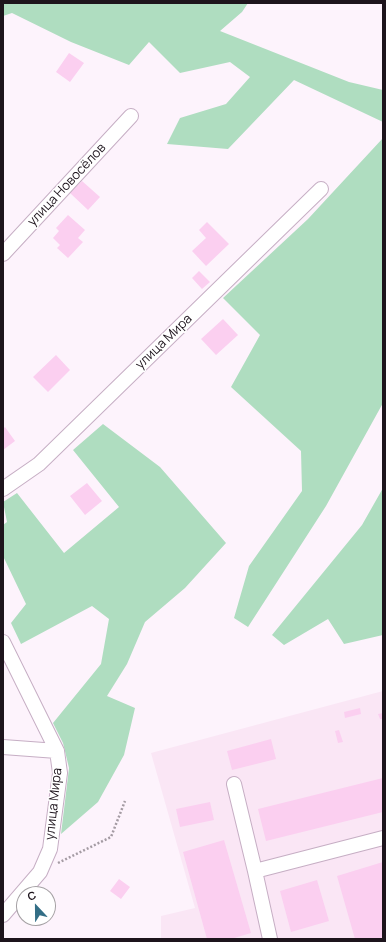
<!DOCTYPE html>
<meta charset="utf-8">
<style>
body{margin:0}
#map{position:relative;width:386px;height:942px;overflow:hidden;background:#fdf3fc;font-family:Manrope,sans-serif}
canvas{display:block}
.frame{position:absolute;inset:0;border:4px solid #1d141c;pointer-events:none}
.north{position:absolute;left:16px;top:886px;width:40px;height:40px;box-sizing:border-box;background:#fff;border:1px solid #a5a1a4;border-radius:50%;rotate:338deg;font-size:11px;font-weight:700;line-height:16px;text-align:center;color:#1d141c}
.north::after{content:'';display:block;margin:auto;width:14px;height:18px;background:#336e86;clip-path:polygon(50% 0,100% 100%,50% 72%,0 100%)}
</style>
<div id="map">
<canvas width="386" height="942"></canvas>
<div class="frame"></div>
<div class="north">С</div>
</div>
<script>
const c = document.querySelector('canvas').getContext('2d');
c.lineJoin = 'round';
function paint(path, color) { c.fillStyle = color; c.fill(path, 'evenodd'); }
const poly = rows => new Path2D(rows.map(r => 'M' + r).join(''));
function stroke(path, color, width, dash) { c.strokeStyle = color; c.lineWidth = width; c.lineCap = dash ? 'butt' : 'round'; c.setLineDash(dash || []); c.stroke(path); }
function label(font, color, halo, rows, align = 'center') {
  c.font = font + ' Manrope,sans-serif'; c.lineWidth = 3; c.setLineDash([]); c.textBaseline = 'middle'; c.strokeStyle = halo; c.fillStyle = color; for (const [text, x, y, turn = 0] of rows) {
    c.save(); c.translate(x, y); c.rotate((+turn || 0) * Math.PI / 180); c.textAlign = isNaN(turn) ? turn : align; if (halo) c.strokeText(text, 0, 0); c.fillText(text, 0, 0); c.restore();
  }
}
paint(poly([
 [383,691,383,939,161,939,161,916,195,908,151,753]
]), '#fae6f5');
paint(poly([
 [3,3,248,3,242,12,220,31,349,82,383,90,383,122,294,80,228,149,167,144,180,118,226,104,250,77,230,62,180,73,149,42,129,65,71,42,12,13,3,16],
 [383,138,383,403,326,506,248,627,234,618,249,566,302,491,301,451,231,387,260,335,223,298,308,219],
 [103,424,160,467,226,543,185,588,145,622,127,664,107,696,135,708,124,755,98,802,61,834,69,768,63,743,53,723,101,664,109,619,92,606,21,644,11,623,26,604,3,556,3,525,7,522,3,502,17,493,64,553,119,507,73,450],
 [383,488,383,635,344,644,328,619,284,645,272,635,362,525]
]), '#afddc0');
paint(poly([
 [69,53,84,63,70,82,56,72],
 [82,181,100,197,88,210,70,193],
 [68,215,85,230,78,238,83,242,68,258,57,248,60,245,53,238,59,231,56,228],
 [207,222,229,244,206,266,192,251,206,238,199,230],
 [199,271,210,282,202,289,192,278],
 [223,319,238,335,216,355,201,339],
 [56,355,70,370,48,392,33,377],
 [5,427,15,441,3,450,3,429],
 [87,483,102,501,85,515,70,496],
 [360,708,361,714,345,718,344,712],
 [383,713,383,719,380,719,378,714],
 [339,730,343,742,338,743,335,731],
 [271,739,276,759,232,770,227,751],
 [383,778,383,812,266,841,258,809],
 [210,802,214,820,180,827,176,809],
 [224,840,251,933,231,939,207,939,183,852],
 [383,862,383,939,355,939,337,876],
 [119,879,130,887,121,899,110,891],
 [317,880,329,921,291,932,280,891]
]), '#fbcff0');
const minor = poly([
 [3,254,131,116],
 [3,489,39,464,321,189],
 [3,642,57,751,60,773,50,849,40,872,3,915],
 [3,747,57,751],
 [234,784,255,871,270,939],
 [255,871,383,838]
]);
stroke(minor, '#c6aec4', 16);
stroke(poly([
 [58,863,111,837,125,801]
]), '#a49ba3', 2.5, [2, 2]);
stroke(minor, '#fff', 14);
label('13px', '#1d141c', '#fff', [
 ["улица Новосёлов",67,185,-47],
 ["улица Мира",164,342,-44],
 ["улица Мира",54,804,-84]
]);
</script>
